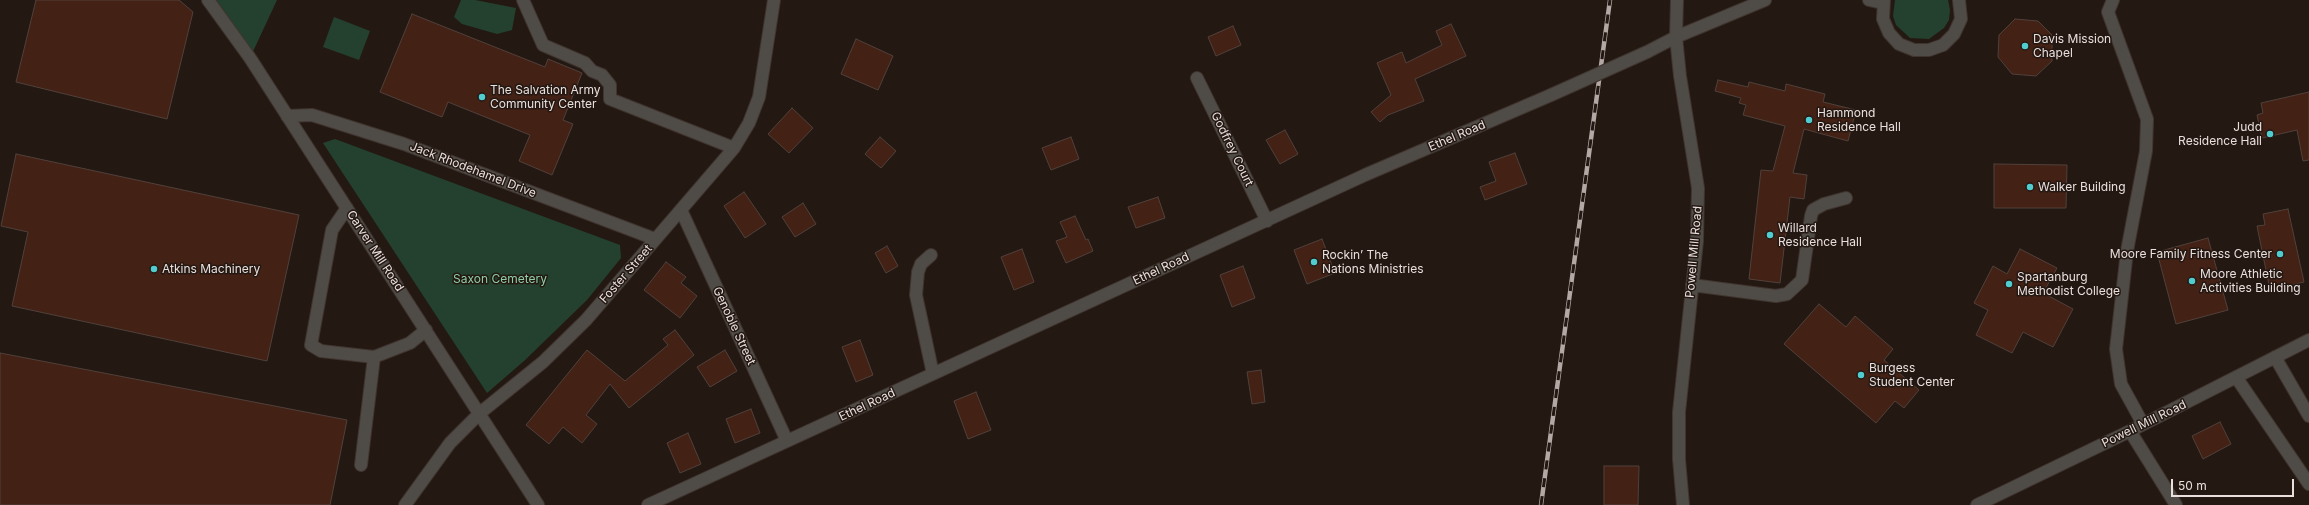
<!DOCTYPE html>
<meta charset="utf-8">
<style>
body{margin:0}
#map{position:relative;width:2309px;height:505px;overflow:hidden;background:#241813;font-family:Inter,sans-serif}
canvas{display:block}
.scale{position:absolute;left:2171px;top:479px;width:123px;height:18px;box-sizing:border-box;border:2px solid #e9dfdc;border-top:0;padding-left:5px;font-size:12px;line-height:14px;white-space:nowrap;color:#e9dfdc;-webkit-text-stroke:3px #241813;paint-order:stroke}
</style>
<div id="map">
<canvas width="2309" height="505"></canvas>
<div class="scale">50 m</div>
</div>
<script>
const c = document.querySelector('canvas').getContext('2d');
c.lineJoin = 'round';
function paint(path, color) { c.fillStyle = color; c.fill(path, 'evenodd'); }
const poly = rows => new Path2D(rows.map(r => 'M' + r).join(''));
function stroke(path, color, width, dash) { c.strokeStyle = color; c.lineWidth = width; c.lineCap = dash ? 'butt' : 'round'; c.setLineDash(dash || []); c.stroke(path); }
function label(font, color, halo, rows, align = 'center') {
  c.font = font + ' Inter,sans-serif'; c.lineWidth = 3; c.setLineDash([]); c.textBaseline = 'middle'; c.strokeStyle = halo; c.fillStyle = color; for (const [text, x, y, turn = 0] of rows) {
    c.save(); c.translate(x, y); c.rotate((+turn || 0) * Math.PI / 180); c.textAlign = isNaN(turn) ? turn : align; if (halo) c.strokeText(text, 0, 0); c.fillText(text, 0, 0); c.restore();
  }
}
paint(poly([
 [208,0,277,0,250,58],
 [461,0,475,0,516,8,512,30,497,34,462,24,454,17],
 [1895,0,1948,0,1950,10,1949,20,1944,28,1929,39,1910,38,1896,25,1893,16],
 [334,17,370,31,359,60,323,47],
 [335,139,620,245,621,258,587,300,524,361,487,393,323,143]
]), '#23412e');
const building = poly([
 [36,0,179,0,193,12,167,119,16,82,36,0],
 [412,14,545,67,548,59,582,73,563,120,573,124,552,175,519,161,530,135,448,102,442,117,380,92,412,14],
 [2015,19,2038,21,2052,35,2052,61,2036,76,2012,74,1998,57,1999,35,2015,19],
 [1451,24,1466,56,1415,79,1424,101,1388,115,1380,122,1371,112,1391,95,1377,63,1402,52,1406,63,1442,45,1436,31,1451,24],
 [1233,26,1241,45,1216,56,1208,37,1233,26],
 [856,39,893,56,878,90,841,74,856,39],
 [1718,80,1748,87,1749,82,1785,91,1786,84,1825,94,1823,102,1856,110,1848,141,1804,129,1793,173,1807,175,1804,199,1790,197,1780,283,1749,279,1761,170,1773,171,1785,126,1743,115,1746,105,1739,103,1741,98,1715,91,1718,80],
 [2309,92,2309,160,2303,161,2297,130,2262,138,2257,115,2263,113,2261,103,2309,92],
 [792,108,813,128,789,153,768,134,792,108],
 [1285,130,1298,154,1280,164,1266,140,1285,130],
 [880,137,896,151,881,168,865,154,880,137],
 [1071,137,1079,159,1051,170,1042,148,1071,137],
 [1515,153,1527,184,1485,200,1480,187,1496,181,1489,162,1515,153],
 [16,154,299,215,267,361,12,306,28,232,1,226,16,154],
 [1994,164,2067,165,2066,208,1994,208,1994,164],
 [744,192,766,224,745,238,724,206,744,192],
 [1158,197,1165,218,1136,228,1128,207,1158,197],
 [803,203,816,224,795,237,782,217,803,203],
 [2288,209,2304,282,2270,290,2257,226,2265,225,2263,214,2288,209],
 [1075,216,1086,240,1088,239,1093,251,1066,263,1056,241,1067,237,1060,222,1075,216],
 [2208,238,2228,310,2176,324,2157,252,2208,238],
 [1322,239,1335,273,1307,284,1294,250,1322,239],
 [887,246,898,266,886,273,875,253,887,246],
 [1022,249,1034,282,1014,290,1001,257,1022,249],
 [2020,249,2057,268,2043,293,2073,309,2053,347,2023,332,2012,353,1976,335,1988,310,1974,303,1993,266,2007,274,2020,249],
 [666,262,686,277,681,283,697,296,680,318,644,290,666,262],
 [1243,266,1255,298,1232,307,1220,275,1243,266],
 [1819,304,1846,327,1855,316,1893,349,1884,360,1919,390,1904,408,1895,401,1876,423,1784,344,1819,304],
 [675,330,694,355,629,408,610,384,586,415,597,424,582,443,563,427,549,444,526,425,587,350,625,381,668,345,663,339,675,330],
 [860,340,873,375,856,382,842,347,860,340],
 [725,350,737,371,710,387,697,367,725,350],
 [0,353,347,420,330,505,0,505,0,353],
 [1261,370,1265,402,1252,404,1247,372,1261,370],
 [976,392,991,430,968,439,954,401,976,392],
 [751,409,760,433,735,443,726,419,751,409],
 [2220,422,2231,444,2203,459,2192,436,2220,422],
 [688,433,701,464,680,473,667,443,688,433],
 [1604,466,1639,466,1638,505,1604,505,1604,466]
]);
paint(building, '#442115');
stroke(building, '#50413b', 1);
const minor = poly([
 [208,0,250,58,538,505],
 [523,0,543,45,585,63,592,71,602,75,610,85,610,99,734,148],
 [1677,0,1676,37,1680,76,1698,188,1697,241,1679,412,1679,459,1683,505],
 [1869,0,1883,3],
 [1884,0,1883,19,1889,33,1899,44,1914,50,1929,50,1943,45,1954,34,1961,19,1959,0],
 [2113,0,2108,12,2147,119,2146,151,2127,251,2116,349,2121,384,2143,424],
 [1647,52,1676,37,1765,0],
 [1197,78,1267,221],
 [287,116,312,115,404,144,655,239],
 [347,208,332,230,311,345,321,351,374,357,410,343,426,330],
 [681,210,787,441],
 [931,255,921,264,918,272,916,295,933,374],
 [1692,285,1776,296,1787,294,1802,280,1811,216,1813,210,1824,204,1846,198],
 [2275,357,2309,416],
 [2236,377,2309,484],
 [2130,431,2176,505],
 [361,465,374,357],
 [405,505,450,443,480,413,543,362,586,320,734,148,749,123,759,97,774,0],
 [648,505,1365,175,1551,95],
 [1977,505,2130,431,2309,340]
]);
stroke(minor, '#40342f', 14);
stroke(minor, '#4f4b46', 12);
const rail = poly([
 [1541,505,1610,0]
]);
stroke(rail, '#b3a8a4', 4.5);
stroke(rail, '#241813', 3, [9]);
const minorBridge = poly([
 [1551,95,1647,52]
]);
stroke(minorBridge, '#40342f', 14, []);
stroke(minorBridge, '#4f4b46', 12);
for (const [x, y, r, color] of [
 [2025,46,4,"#52cdcf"],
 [482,97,4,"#52cdcf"],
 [1809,120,4,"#52cdcf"],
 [2270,134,4,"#52cdcf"],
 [2030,187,4,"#52cdcf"],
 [1770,235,4,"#52cdcf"],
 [2280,254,4,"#52cdcf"],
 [1314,262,4,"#52cdcf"],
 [154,269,4,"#52cdcf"],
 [2192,281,4,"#52cdcf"],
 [2009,284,4,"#52cdcf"],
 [1861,375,4,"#52cdcf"]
]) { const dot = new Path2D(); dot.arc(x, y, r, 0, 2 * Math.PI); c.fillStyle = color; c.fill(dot); stroke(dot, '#241813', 1.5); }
label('12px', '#e9dfdc', '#241813', [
 ["Davis Mission",2033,39],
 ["Chapel",2033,53],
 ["The Salvation Army",490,90],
 ["Community Center",490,104],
 ["Hammond",1817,113],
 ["Residence Hall",1817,127],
 ["Judd",2262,127,"right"],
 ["Residence Hall",2262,141,"right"],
 ["Walker Building",2038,187],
 ["Willard",1778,228],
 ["Residence Hall",1778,242],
 ["Moore Family Fitness Center",2272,254,"right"],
 ["Rockin’ The",1322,255],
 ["Nations Ministries",1322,269],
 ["Atkins Machinery",162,269],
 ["Moore Athletic",2200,274],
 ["Activities Building",2200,288],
 ["Spartanburg",2017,277],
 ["Methodist College",2017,291],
 ["Burgess",1869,368],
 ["Student Center",1869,382]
], 'left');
label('12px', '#e9dfdc', '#241813', [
 ["Ethel Road",1457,136,-23],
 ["Godfrey Court",1232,149,64],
 ["Jack Rhodehamel Drive",473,170,21],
 ["Carver Mill Road",375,251,57],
 ["Powell Mill Road",1694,252,-85],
 ["Ethel Road",1161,269,-25],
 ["Foster Street",626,274,-49],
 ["Genoble Street",734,326,65],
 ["Ethel Road",867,405,-25],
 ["Powell Mill Road",2144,424,-26]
]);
label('12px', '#8fcfa6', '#241813', [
 ["Saxon Cemetery",500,279]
]);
</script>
